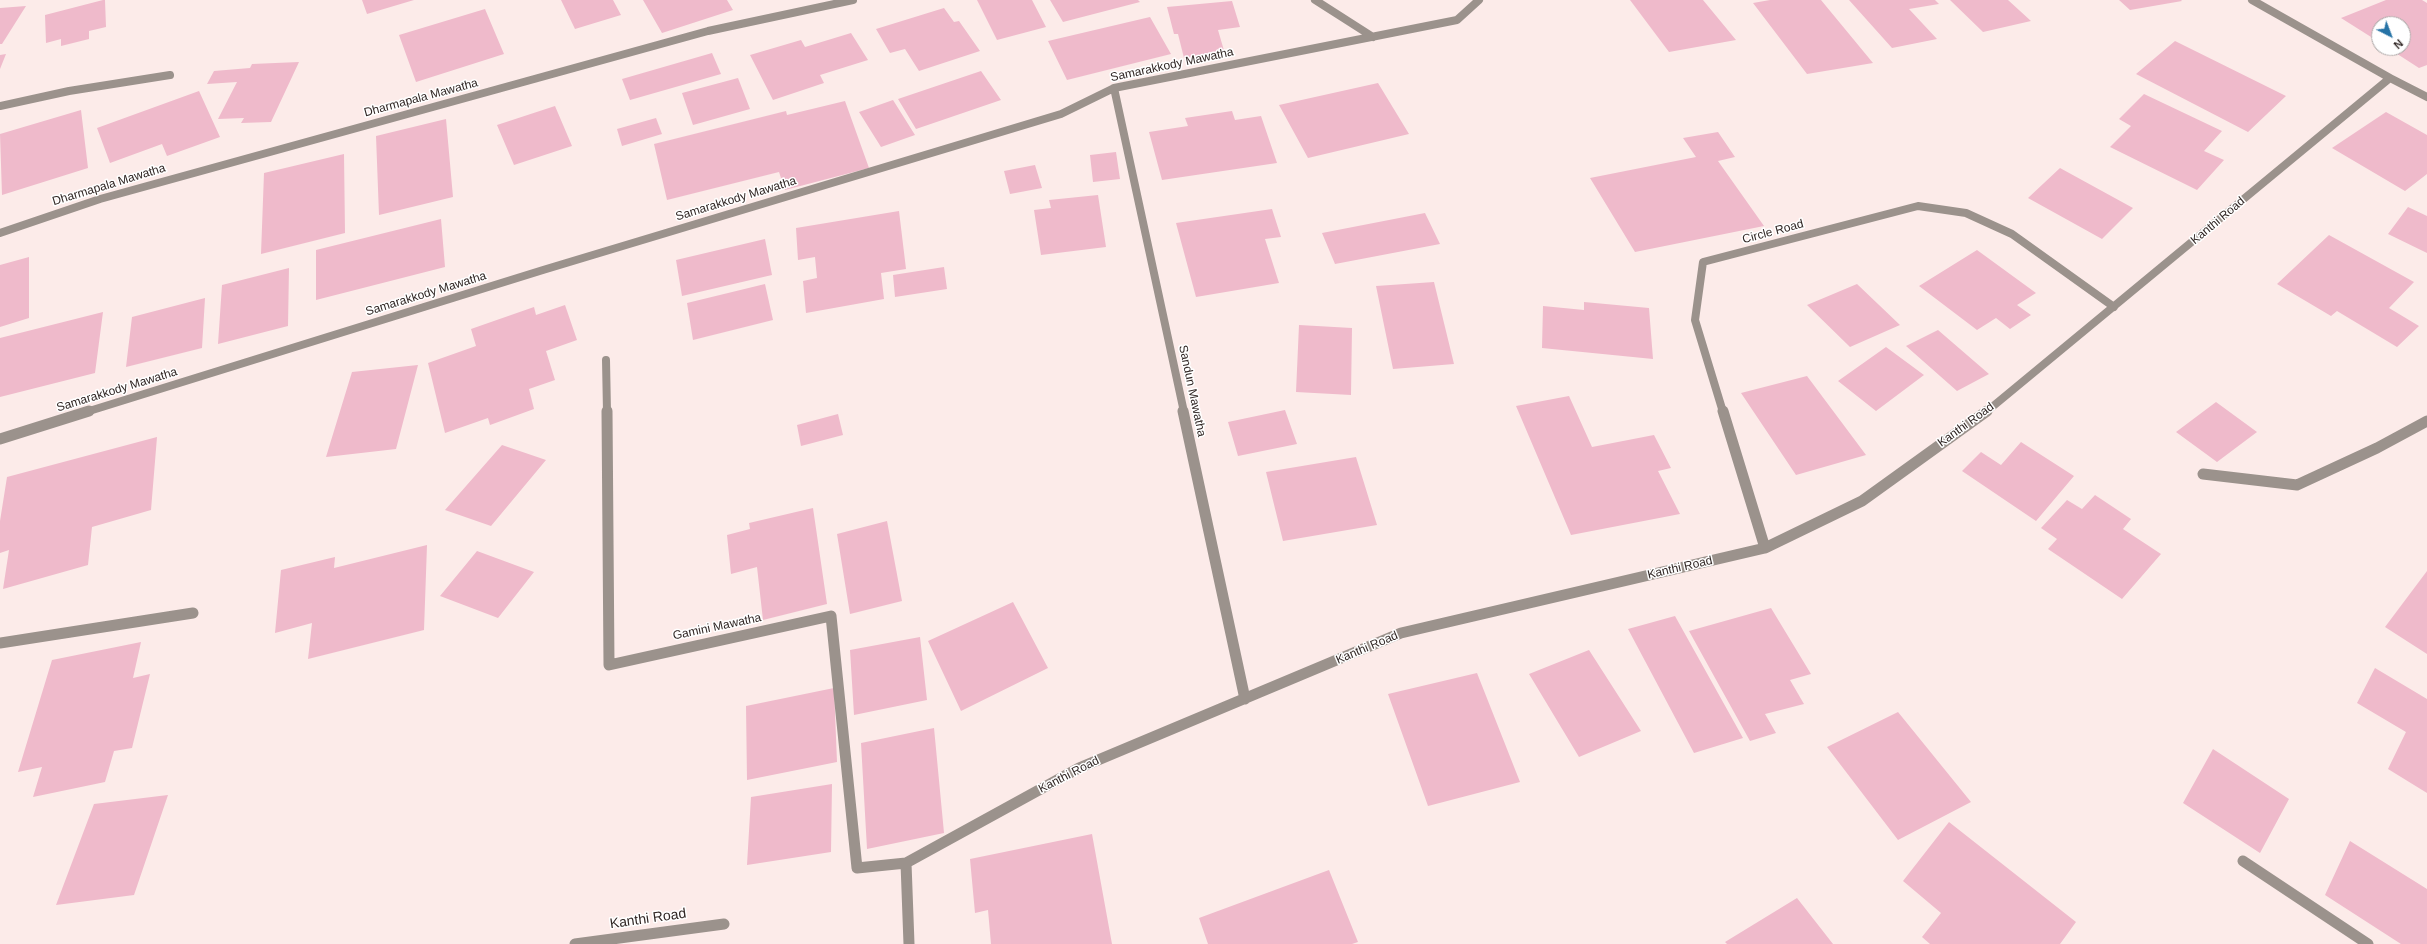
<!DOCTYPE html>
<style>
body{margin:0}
#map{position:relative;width:2427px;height:944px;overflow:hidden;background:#fcebe9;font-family:Arial,sans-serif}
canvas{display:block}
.north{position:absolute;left:2371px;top:16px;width:40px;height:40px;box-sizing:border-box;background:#fff;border:1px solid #aca8a7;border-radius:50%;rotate:138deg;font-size:11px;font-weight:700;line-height:16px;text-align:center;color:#302624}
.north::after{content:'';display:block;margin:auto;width:14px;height:18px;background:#2673a6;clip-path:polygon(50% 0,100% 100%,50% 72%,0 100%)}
</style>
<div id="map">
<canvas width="2427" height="944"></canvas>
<div class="north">N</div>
</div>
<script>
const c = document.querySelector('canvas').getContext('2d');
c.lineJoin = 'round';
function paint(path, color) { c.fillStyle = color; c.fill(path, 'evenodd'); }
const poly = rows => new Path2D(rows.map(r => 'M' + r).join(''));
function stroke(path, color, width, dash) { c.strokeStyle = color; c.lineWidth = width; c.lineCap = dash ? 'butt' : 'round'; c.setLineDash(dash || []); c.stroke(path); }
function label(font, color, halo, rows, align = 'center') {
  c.font = font + ' Arial,sans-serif'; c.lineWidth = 3; c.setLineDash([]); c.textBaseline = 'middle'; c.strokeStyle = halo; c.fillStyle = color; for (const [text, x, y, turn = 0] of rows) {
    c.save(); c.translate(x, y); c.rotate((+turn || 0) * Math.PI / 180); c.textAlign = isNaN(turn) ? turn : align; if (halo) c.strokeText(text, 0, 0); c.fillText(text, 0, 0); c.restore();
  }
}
paint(poly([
 [103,0,105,0,106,27,89,31,89,39,61,46,61,39,46,43,45,15],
 [362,0,414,0,367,14],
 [561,0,613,0,621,15,575,29],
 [643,0,727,0,733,10,662,33],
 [977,0,1032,0,1046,27,997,40],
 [1050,0,1138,0,1140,2,1063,22],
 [1630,0,1703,0,1736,40,1669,52],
 [1770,0,1821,0,1873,63,1807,74,1753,3],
 [1849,0,1935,0,1939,4,1909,9,1937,39,1892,48],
 [1950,0,2008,0,2031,21,1983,32],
 [2119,0,2181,0,2182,1,2130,10],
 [2386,0,2422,0,2427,3,2427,65,2419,68,2388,48,2403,48,2403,24,2379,24,2379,42,2341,18],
 [1232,1,1240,27,1218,30,1225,54,1184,58,1178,34,1174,34,1167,7],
 [26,6,2,44,0,44,0,8],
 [944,8,954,22,959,21,980,51,919,71,905,49,890,53,876,29],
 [485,9,504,54,416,82,399,35],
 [1150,17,1171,54,1067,80,1048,41],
 [851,33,868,60,820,75,824,83,773,100,750,55,801,40,805,47],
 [2175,41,2286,96,2248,132,2136,74],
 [712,53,721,74,630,100,622,79],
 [6,54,0,69,0,55],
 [299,62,271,122,241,123,244,118,218,119,237,82,207,84,214,71,250,68,252,64],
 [981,71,1001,100,916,129,898,99],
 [738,78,750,109,693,125,682,93],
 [1378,83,1409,134,1308,158,1279,105],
 [199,91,220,137,167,156,162,144,110,163,97,128],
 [2144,94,2222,131,2204,151,2224,160,2197,190,2110,147,2131,126,2119,119],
 [893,100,915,135,881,147,859,112],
 [845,101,869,168,785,190,779,172,667,200,654,144,786,111,787,115],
 [555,106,572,146,514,165,497,125],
 [81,110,88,168,2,195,0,134],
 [1232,111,1235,120,1261,116,1277,163,1162,180,1149,132,1188,126,1185,118],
 [2386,112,2427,135,2427,174,2405,191,2332,148],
 [656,118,662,134,622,146,617,129],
 [446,119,453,197,379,215,376,136],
 [1718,132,1735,157,1718,161,1764,226,1635,252,1590,178,1696,157,1683,138],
 [1116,152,1120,179,1093,182,1090,155],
 [344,154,345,233,261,254,264,173],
 [1035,165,1042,188,1010,194,1004,171],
 [2060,168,2133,208,2102,239,2028,198],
 [1098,195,1106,247,1041,255,1034,210,1051,208,1049,200],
 [2408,207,2427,216,2427,253,2388,234],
 [1272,209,1281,237,1265,239,1279,283,1196,297,1176,223],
 [899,211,906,269,881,273,884,299,806,313,803,281,817,278,815,257,798,260,796,228],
 [1425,213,1440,244,1335,264,1322,233],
 [441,219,445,267,316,300,316,250],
 [2329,235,2414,282,2389,308,2419,326,2397,347,2337,311,2331,316,2277,284],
 [765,239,772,275,682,296,676,260],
 [1977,250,2036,293,2017,305,2031,315,2010,329,1996,318,1977,330,1919,286],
 [29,257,29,318,0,327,0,265],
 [944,267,947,289,895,297,893,275],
 [289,268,288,326,218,344,222,285],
 [1434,282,1454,364,1393,369,1376,286],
 [765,284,773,320,693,340,687,303],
 [1857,284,1900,325,1850,347,1807,305],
 [205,298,202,348,126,367,132,317],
 [1584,302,1649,308,1653,359,1542,348,1543,306,1584,310],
 [565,305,577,340,546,351,555,380,529,389,534,409,490,425,488,418,445,433,428,363,476,346,471,329,534,307,536,315],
 [103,312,95,373,0,397,0,338],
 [1299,325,1352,328,1351,395,1296,392],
 [1938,330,1989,374,1957,391,1906,346],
 [1886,347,1924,375,1876,411,1838,381],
 [418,365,396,449,326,457,352,372],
 [1807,376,1866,455,1796,475,1741,393],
 [1569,396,1592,447,1654,435,1671,468,1658,471,1680,514,1571,535,1516,406],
 [2216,402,2257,432,2217,462,2176,432],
 [1285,410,1297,444,1238,456,1228,422],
 [838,414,843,435,801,446,797,425],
 [157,437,151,510,92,527,88,565,3,589,9,550,0,553,0,521,7,477],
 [2021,442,2074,476,2036,521,1962,471,1981,452,2001,465],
 [502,445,546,460,491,526,445,510],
 [1356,457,1377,525,1283,541,1266,472],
 [2095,495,2131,519,2123,529,2161,554,2122,599,2048,549,2057,539,2041,528,2067,500,2082,509],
 [813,508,827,604,763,620,757,567,731,574,727,535,750,529,749,523],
 [887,521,902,601,850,614,837,534],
 [427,545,424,630,308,659,312,623,275,633,281,570,335,557,334,568],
 [477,551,534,572,498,618,440,596],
 [2427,571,2427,654,2385,627],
 [1013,602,1048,668,961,711,928,641],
 [1771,608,1811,674,1790,680,1804,704,1765,714,1776,733,1750,741,1689,631],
 [1675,616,1743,738,1694,753,1628,629],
 [920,637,927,700,854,715,850,650],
 [141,642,133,678,150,674,132,748,114,751,105,782,33,797,42,767,18,772,52,660],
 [1589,650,1641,731,1579,757,1529,674],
 [2375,668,2427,699,2427,793,2388,769,2406,732,2357,703],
 [1477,673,1520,782,1428,806,1388,694],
 [834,688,837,762,747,780,746,706],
 [1898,712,1971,802,1898,840,1827,747],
 [934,728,944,833,867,849,861,743],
 [2213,749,2289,799,2260,853,2183,803],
 [832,784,831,852,747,865,751,797],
 [168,795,134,895,56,905,94,804],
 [1949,822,2076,922,2060,944,1930,944,1922,937,1941,913,1903,881],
 [1092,834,1112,944,991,944,988,910,975,913,970,859],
 [2350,841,2427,889,2427,944,2401,944,2325,895],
 [1329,870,1358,942,1352,944,1208,944,1199,918],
 [1797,898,1833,944,1727,944,1725,942]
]), '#efbacb');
stroke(poly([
 [1315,0,1373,37],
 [2252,0,2390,78],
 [1114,88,1184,412],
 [0,106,69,91,170,75],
 [0,233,100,199,708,31,853,0],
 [606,360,607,412],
 [86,412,543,270,1061,114,1114,88,1457,20,1479,0],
 [1723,412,1695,320,1703,262,1918,206,1966,213,2012,234,2114,307],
 [1986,412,2390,78,2427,97]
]), '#9b928c', 8);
stroke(poly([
 [607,411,609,665,831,616,857,868,906,863],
 [1183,411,1245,699],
 [1723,411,1765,548],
 [0,439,89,411],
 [2203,474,2297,485,2377,448,2427,421],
 [0,643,193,613],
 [2243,861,2368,944],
 [575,944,724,924],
 [909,944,906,863,1079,768,1401,633,1765,548,1862,501,1987,411]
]), '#9b928c', 11);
label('12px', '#302624', '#fff', [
 ["Samarakkody Mawatha",1172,65,-12],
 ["Dharmapala Mawatha",421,98,-15],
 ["Dharmapala Mawatha",109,185,-17],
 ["Samarakkody Mawatha",736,199,-17],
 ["Kanthi Road",2218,221,-40],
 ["Circle Road",1773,232,-15],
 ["Samarakkody Mawatha",426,294,-17],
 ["Samarakkody Mawatha",117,390,-17],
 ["Sandun Mawatha",1192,391,78],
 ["Kanthi Road",1966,425,-36],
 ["Kanthi Road",1680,568,-13],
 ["Gamini Mawatha",717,627,-12],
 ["Kanthi Road",1367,648,-23],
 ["Kanthi Road",1069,775,-27]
]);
label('14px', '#302624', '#fff', [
 ["Kanthi Road",648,919,-8]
]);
</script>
